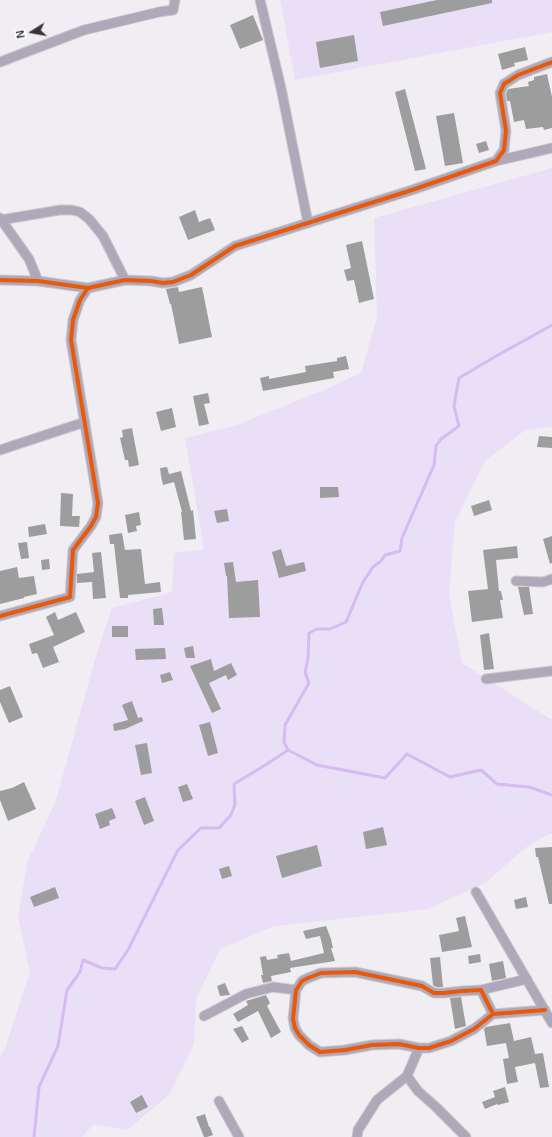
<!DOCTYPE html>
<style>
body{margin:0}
#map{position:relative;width:552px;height:1137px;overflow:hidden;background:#f0eef3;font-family:Arial,sans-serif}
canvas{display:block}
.north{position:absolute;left:12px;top:12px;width:40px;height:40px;-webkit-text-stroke:3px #fff;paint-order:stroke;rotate:259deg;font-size:11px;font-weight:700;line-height:16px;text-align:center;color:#37353a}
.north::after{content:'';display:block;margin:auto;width:14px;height:18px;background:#37353a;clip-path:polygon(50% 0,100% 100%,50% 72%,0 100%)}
</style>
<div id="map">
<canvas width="552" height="1137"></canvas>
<div class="north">N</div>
</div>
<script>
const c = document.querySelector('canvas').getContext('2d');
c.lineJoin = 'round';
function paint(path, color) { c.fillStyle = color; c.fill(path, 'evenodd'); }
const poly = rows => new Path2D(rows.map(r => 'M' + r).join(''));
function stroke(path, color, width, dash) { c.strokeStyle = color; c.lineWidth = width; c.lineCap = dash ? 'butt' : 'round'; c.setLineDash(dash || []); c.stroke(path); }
paint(poly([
 [280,0,552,0,552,32,295,80],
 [552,168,552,427,525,430,485,461,455,522,449,594,462,663,552,720,552,834,548,834,525,848,485,883,428,909,275,926,220,949,196,1000,194,1044,169,1095,127,1130,94,1124,82,1137,0,1137,0,1056,4,1051,30,972,18,917,27,863,56,800,98,649,112,608,172,592,174,553,204,549,185,438,237,425,324,390,361,373,377,317,374,218]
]), '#e9dff7');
stroke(poly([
 [288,750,284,742,285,725,309,683,305,672,308,659,309,633,317,629,330,629,346,622,363,582,373,567,381,561,385,555,400,551,402,538,434,465,436,446,441,439,459,426,454,406,459,378,498,355,552,325],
 [34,1137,39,1087,58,1046,67,990,80,972,83,960,102,968,115,969,128,950,178,850,201,828,219,828,231,815,235,804,234,784,267,764,288,750,317,765,385,778,407,754,450,777,481,770,497,784,529,787,552,795]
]), '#d5bbf3', 3);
paint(poly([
 [437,0,492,0,492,3,383,26,380,12],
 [253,15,263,40,240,49,230,25],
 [354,35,358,61,320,68,316,42],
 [525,47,528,60,514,63,515,66,502,70,498,54],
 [547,74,552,97,552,128,544,130,543,127,526,129,524,120,514,122,510,101,507,101,506,94,508,89,529,86,528,82,534,80,534,77],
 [405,89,426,169,415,171,395,92],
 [454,113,463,163,445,166,436,116],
 [486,141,489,150,479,153,476,144],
 [195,210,199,222,210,218,215,230,188,240,179,217],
 [362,241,374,299,359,303,354,280,347,281,344,270,351,268,346,245],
 [178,287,179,292,202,287,212,337,179,344,171,304,170,304,166,289],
 [346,356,349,369,333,372,334,378,263,391,260,378,269,376,269,379,306,372,305,366,337,361,337,358],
 [208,393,210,403,204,404,209,424,199,426,193,396],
 [172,408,176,427,161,431,156,412],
 [132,428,139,465,129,467,128,460,125,460,120,438,123,437,122,430],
 [539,436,552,437,552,448,537,447],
 [167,467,169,474,181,471,191,511,193,510,196,539,184,540,181,512,182,512,174,482,163,485,161,476,160,468],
 [320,487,338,487,339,497,320,498],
 [61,493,73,494,72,516,80,516,79,527,60,526],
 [489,500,492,510,474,516,471,506],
 [227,509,229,521,217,523,214,511],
 [139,512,141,525,136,526,137,531,128,533,125,515],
 [45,524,47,534,29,537,28,527],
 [122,533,125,550,141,549,145,584,160,582,161,592,128,595,128,598,120,598,114,544,110,544,109,535],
 [552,536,552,563,550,564,543,539],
 [27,542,29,558,21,559,18,543],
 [517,546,518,558,496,560,499,591,501,591,503,600,500,600,503,618,472,622,468,591,488,589,483,550],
 [281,549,286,566,304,562,306,571,279,578,272,552],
 [101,552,106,598,93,599,92,582,77,583,77,574,94,572,92,553],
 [49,559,50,569,42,570,41,560],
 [233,562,236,582,258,580,260,617,229,618,227,576,226,576,224,563],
 [17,567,19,578,34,576,37,594,24,597,24,598,0,604,0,571],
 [518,587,529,587,533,614,524,615],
 [162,608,164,625,154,625,153,609],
 [55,612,58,620,76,612,85,632,53,647,59,662,43,668,37,653,32,654,29,644,54,635,46,617],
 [112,626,128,626,128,637,112,637],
 [489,633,494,669,484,670,480,635],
 [193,646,195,658,186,658,184,648],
 [165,648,166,659,136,660,135,649],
 [211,659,214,671,231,663,237,675,228,680,226,675,209,683,221,709,212,713,190,666],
 [170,672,173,680,162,683,160,675],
 [10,686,23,717,9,723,0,702,0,690],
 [132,701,138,718,142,717,143,721,125,729,114,731,113,724,128,720,122,705],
 [210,722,218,753,208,756,199,725],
 [147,743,152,773,141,775,135,745],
 [24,782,36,809,8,821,0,800,0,791,12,788],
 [187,784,193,799,183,802,178,787],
 [145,797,154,821,144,825,135,801],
 [112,808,116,818,109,821,110,825,100,829,95,814],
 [383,827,387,845,366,849,363,832],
 [317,845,322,866,282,878,276,856],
 [552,847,552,904,549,904,538,857,536,857,535,848],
 [229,866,232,876,222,879,219,869],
 [55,887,59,898,34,907,30,897],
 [526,897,528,907,516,909,514,900],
 [465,916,472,947,442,952,439,935,459,931,456,918],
 [326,926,331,939,333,948,331,948,335,961,290,968,291,972,271,976,272,981,263,983,261,975,263,975,260,957,266,956,267,960,278,958,277,955,289,953,291,961,324,953,320,936,306,939,303,931],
 [480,954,481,962,469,964,468,956],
 [440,957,443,987,436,987,433,985,430,958],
 [503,961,506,978,492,981,489,964],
 [225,983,230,995,220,996,217,986],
 [266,995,270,1003,267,1006,281,1032,271,1038,258,1011,238,1022,233,1014,248,1005,246,1001],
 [461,997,466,1026,455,1029,450,998],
 [510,1023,514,1041,531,1037,535,1054,543,1053,549,1087,540,1088,535,1063,515,1067,518,1082,507,1084,503,1059,509,1058,506,1043,487,1046,484,1029,486,1027],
 [242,1026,249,1039,242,1043,233,1029],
 [505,1087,509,1102,498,1105,497,1104,485,1109,482,1102,495,1097,493,1091],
 [142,1095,148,1107,136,1113,130,1102],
 [205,1114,209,1127,210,1127,213,1135,207,1137,204,1137,196,1117]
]), '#9d9d9e');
const minor = poly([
 [260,0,281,88,308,223],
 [0,62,84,30,159,12,173,10,175,0],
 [496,161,552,148],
 [0,218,29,259,38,281],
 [0,220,60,210,72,210,80,212,89,219,103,236,125,280],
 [0,280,38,281,88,288,125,280,151,281,163,283,173,282,191,275,235,246,412,190,496,161,504,150,506,131,500,93,504,84,518,75,552,62],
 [0,450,85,422],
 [516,581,543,582,552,579],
 [0,616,70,597,73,550,91,526,96,517,98,503,71,340,73,320,80,300,88,288],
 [486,679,552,671],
 [476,892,552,1023],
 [481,990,527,979],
 [493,1014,481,990,462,991,444,993,434,993,422,986,355,972,321,973,308,978,302,981,296,990,293,1019,295,1028,299,1035,309,1045,320,1052,345,1050,372,1045,399,1044,419,1048,429,1048,451,1041,474,1029,493,1014,545,1010],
 [204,1016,246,994,273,987,296,990],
 [407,1076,418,1091,436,1107,466,1137],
 [219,1101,239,1137],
 [357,1137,358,1130,377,1100,407,1076,419,1048]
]);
stroke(minor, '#cbcacd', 11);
stroke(minor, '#afa8b8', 9);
stroke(poly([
 [0,280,38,281,88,288,125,280,151,281,163,283,173,282,191,275,235,246,412,190,496,161,504,150,506,131,500,93,504,84,518,75,552,62],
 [0,616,70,597,73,550,91,526,96,517,98,503,71,340,73,320,80,300,88,288],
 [493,1014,481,990,462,991,444,993,434,993,422,986,355,972,321,973,308,978,302,981,296,990,293,1019,295,1028,299,1035,309,1045,320,1052,345,1050,372,1045,399,1044,419,1048,429,1048,451,1041,474,1029,493,1014,545,1010]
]), '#e8590c', 4);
</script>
